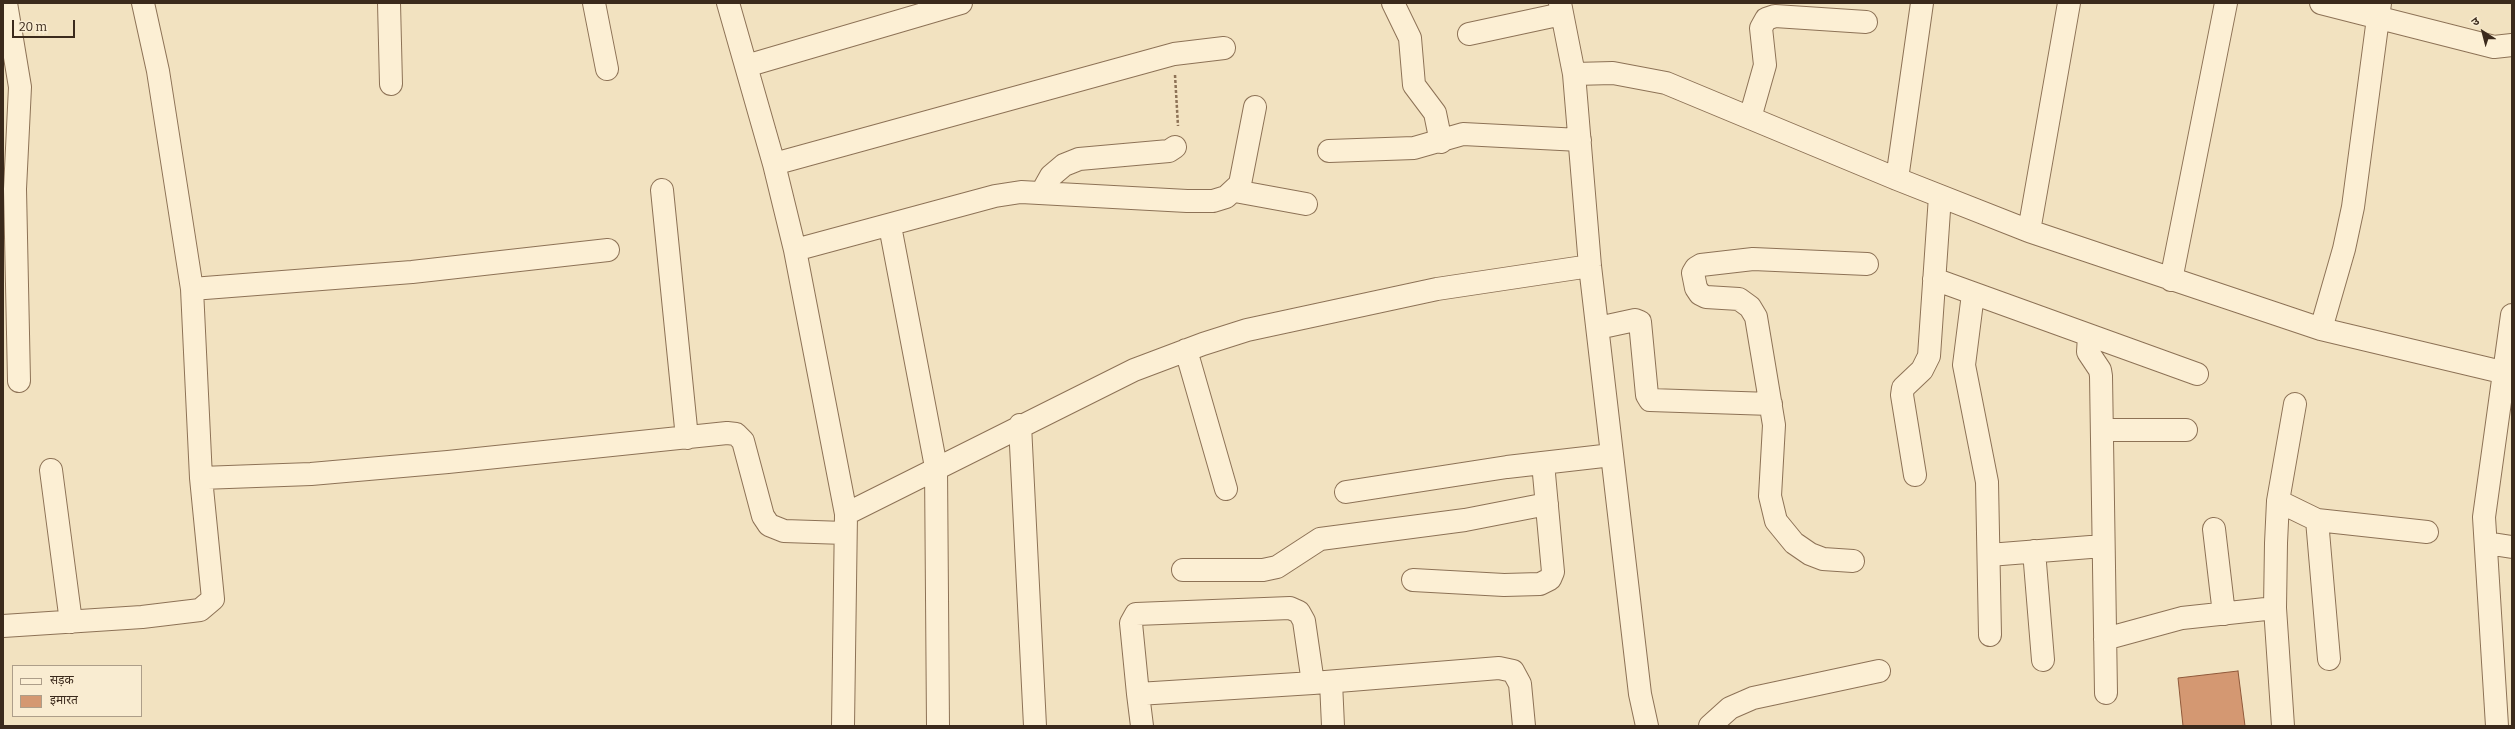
<!DOCTYPE html>
<meta charset="utf-8">
<style>
body{margin:0}
#map{position:relative;width:2515px;height:729px;overflow:hidden;background:#f2e2c0;font-family:Bitter,"Noto Sans Devanagari",serif}
canvas{display:block}
.frame{position:absolute;inset:0;border:4px solid #3b2a1c;pointer-events:none}
.legend{position:absolute;left:12px;top:665px;width:130px;height:52px;box-sizing:border-box;background:#f9ecd1;border:1px solid #ad9e89;margin:0;padding:5px 7px;list-style:none;font-size:12px;color:#3b2a1c}
.legend li{display:flex;align-items:center;gap:8px;height:20px}
.legend b{width:20px;border:1px solid #ad9e89}
.north{position:absolute;left:2463px;top:12px;width:40px;height:40px;-webkit-text-stroke:3px #f9ecd1;paint-order:stroke;rotate:324deg;font-size:11px;font-weight:700;line-height:16px;text-align:center;color:#3b2a1c}
.north::after{content:'';display:block;margin:auto;width:14px;height:18px;background:#3b2a1c;clip-path:polygon(50% 0,100% 100%,50% 72%,0 100%)}
.scale{position:absolute;left:12px;top:20px;width:63px;height:18px;box-sizing:border-box;border:2px solid #3b2a1c;border-top:0;padding-left:5px;font-size:12px;line-height:14px;white-space:nowrap;color:#3b2a1c;-webkit-text-stroke:3px #f9ecd1;paint-order:stroke}
</style>
<div id="map">
<canvas width="2515" height="729"></canvas>
<div class="frame"></div>
<ul class="legend">
<li><b style="height:5px;background:#fcefd4"></b>सड़क</li>
<li><b style="height:11px;background:#d49872"></b>इमारत</li>
</ul>
<div class="north">उ</div>
<div class="scale">20 m</div>
</div>
<script>
const c = document.querySelector('canvas').getContext('2d');
c.lineJoin = 'round';
function paint(path, color) { c.fillStyle = color; c.fill(path, 'evenodd'); }
const poly = rows => new Path2D(rows.map(r => 'M' + r).join(''));
function stroke(path, color, width, dash) { c.strokeStyle = color; c.lineWidth = width; c.lineCap = dash ? 'butt' : 'round'; c.setLineDash(dash || []); c.stroke(path); }
const building = poly([
 [2238,671,2245,726,2183,726,2178,678,2238,671]
]);
paint(building, '#d49872');
stroke(building, '#8f593a', 1);
const minor = poly([
 [6,3,20,87,15,189,19,381],
 [389,3,391,84],
 [594,3,607,69],
 [728,3,774,164,795,250,846,514,843,726],
 [1393,3,1410,38,1414,85,1435,113,1441,142],
 [1560,3,1574,74,1590,266,1640,694,1647,726],
 [2321,3,2494,47,2512,45],
 [1469,34,1562,14],
 [746,66,961,3],
 [1574,74,1613,73,1666,83,1897,179,2029,231,2321,329,2506,373],
 [1750,118,1765,65,1761,28,1766,19,1775,16,1866,22],
 [1329,151,1414,148,1463,134,1580,140],
 [774,164,1174,54,1224,48],
 [1897,179,1922,3],
 [662,190,687,438],
 [1235,191,1306,204],
 [1042,192,1051,176,1064,165,1079,159,1169,151,1175,147],
 [890,226,936,467,938,726],
 [2029,231,2069,3],
 [795,250,995,196,1021,192,1187,201,1213,201,1226,197,1240,184,1255,107],
 [1934,279,2197,374],
 [2171,280,2226,3],
 [192,289,412,272,608,250],
 [1973,294,1964,365,1987,482,1990,635],
 [1598,328,1635,320,1640,322,1647,395,1650,400,1771,404],
 [2321,329,2344,249,2353,207,2380,3],
 [2089,336,2088,352,2100,370,2101,376,2106,693],
 [1186,350,1226,489],
 [1020,425,1035,726],
 [2103,430,2186,430],
 [51,470,71,622],
 [1915,475,1902,395,1903,388,1922,370,1929,356,1940,196],
 [201,478,311,474,448,462,727,433,736,434,743,441,763,516,769,525,784,531,845,533],
 [1346,492,1507,467,1612,455],
 [2278,501,2317,520,2427,532],
 [846,514,1134,370,1203,344,1247,330,1437,289,1590,266],
 [2317,520,2329,659],
 [2214,529,2224,614],
 [2486,543,2512,547],
 [2034,551,2043,660],
 [1989,555,2103,546],
 [1853,561,1823,559,1810,554,1794,543,1776,521,1770,496,1774,425,1756,317,1750,307,1739,299,1706,297,1700,294,1696,288,1693,273,1696,268,1701,265,1753,259,1867,264],
 [1183,570,1263,570,1277,567,1320,539,1465,520,1547,504],
 [1413,580,1504,585,1540,584,1550,579,1553,572,1543,463],
 [3,626,142,617,200,610,213,599,201,478,192,289,158,71,143,3],
 [2105,639,2182,618,2275,608],
 [1331,682,1333,726],
 [1313,683,1499,668,1513,671,1520,684,1524,726],
 [1138,694,1313,683,1304,621,1299,612,1290,608,1136,614,1131,623,1138,694,1142,726],
 [1710,726,1730,708,1753,698,1879,671],
 [2283,726,2275,608,2276,543,2278,501,2295,404],
 [2497,726,2484,517,2512,315]
]);
stroke(minor, '#8d7256', 24);
stroke(poly([
 [1175,75,1178,126]
]), '#8d7256', 2.5, [3, 2]);
stroke(minor, '#fcefd4', 22);
</script>
